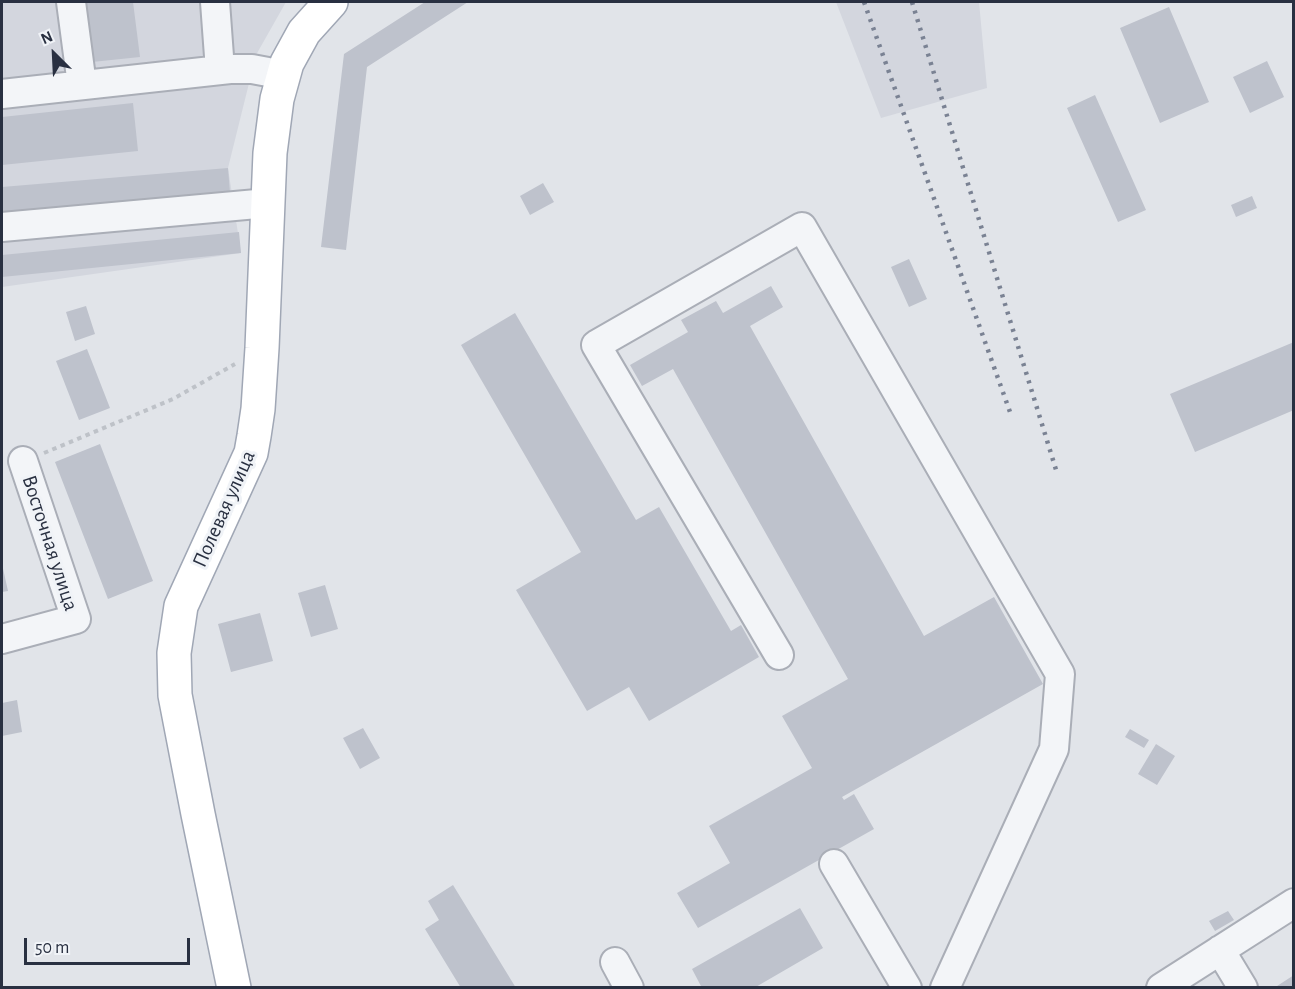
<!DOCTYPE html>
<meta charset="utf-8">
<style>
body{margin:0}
#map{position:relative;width:1295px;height:989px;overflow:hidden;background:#e1e4e9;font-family:"Alegreya Sans",sans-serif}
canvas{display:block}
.frame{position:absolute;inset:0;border:3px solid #293041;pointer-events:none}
.north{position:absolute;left:24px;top:24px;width:60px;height:60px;-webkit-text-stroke:4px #f0f3f7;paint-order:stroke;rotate:336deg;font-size:16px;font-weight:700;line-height:24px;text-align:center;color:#293041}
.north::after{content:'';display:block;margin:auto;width:21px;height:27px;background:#293041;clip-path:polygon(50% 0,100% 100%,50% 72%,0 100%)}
.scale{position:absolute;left:24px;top:938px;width:166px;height:27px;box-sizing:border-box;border:3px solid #293041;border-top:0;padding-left:8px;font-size:18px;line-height:21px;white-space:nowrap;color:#293041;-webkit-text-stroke:4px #f0f3f7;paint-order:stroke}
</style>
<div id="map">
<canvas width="1295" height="989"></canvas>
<div class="frame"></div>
<div class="north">N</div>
<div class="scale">50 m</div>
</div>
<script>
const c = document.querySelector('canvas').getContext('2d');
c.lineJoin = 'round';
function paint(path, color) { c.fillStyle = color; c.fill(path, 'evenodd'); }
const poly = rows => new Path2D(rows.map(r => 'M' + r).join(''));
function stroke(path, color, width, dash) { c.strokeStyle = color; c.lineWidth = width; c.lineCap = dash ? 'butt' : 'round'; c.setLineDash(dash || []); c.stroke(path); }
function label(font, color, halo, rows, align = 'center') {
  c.font = font + ' "Alegreya Sans",sans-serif'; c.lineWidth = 6; c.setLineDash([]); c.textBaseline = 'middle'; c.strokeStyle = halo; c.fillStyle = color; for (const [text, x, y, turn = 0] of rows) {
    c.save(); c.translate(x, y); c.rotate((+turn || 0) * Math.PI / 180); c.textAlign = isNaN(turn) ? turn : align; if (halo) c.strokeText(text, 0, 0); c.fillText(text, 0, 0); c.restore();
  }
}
paint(poly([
 [2,2,286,2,256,55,228,168,241,253,2,287],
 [836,2,979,2,987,88,881,118]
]), '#d3d6de');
paint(poly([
 [85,2,133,2,140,57,92,62],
 [425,2,468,2,367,67,346,250,321,247,344,54],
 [1169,7,1209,102,1160,123,1120,28],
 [1267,61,1284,97,1250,113,1233,77],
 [1095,95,1146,210,1118,222,1067,108],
 [133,103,138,151,2,165,2,117],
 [228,168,230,193,2,213,2,187],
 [543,183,554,202,530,215,520,196],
 [1252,196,1257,208,1236,217,1231,205],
 [239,232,241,253,2,277,2,255],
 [909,259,927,299,909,307,891,267],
 [771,286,783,307,750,326,924,636,994,597,1043,684,842,797,844,800,854,794,874,829,698,928,677,893,730,863,709,826,812,768,782,716,848,679,673,369,642,386,630,365,688,332,681,320,716,301,723,313],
 [86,306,95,334,75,341,66,312],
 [515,313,636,520,659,507,731,631,741,625,759,657,649,721,629,687,587,711,516,590,581,552,461,345],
 [1294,342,1294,410,1195,452,1170,394],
 [87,349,110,408,79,420,56,361],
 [100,444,153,581,108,599,55,462],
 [2,564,8,591,2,592],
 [325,585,338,629,311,637,298,593],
 [260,613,273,661,231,672,218,624],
 [17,700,22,732,2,736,2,703],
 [363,728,380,758,360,769,343,738],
 [1130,729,1149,740,1144,748,1125,737],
 [1156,744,1175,756,1157,785,1138,774],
 [453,885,516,988,461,988,425,929,439,920,428,901],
 [800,908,823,948,754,988,702,988,692,969],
 [1228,911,1234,920,1215,931,1209,921],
 [1294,975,1294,988,1274,988]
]), '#bec2cc');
const minor = poly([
 [71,2,82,85],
 [215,2,220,70],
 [2,94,230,69,252,69,284,75],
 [2,227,268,203],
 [2,639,76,619,23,461],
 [779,655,596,345,802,227,1060,674,1054,749,945,988],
 [834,864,907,988],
 [1220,950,1243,988],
 [615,962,629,988],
 [1161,988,1294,903]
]);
const major = poly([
 [234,988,198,814,175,695,174,653,181,606,251,453,254,436,258,409,262,348,270,153,277,99,287,63,304,32,331,2]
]);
stroke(minor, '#aaaeb7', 32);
stroke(major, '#a0a7b5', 36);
stroke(poly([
 [44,453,173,399,235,364]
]), '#bec2c8', 4, [4.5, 4.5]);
stroke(minor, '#f3f5f8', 28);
stroke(major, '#fff', 33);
stroke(poly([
 [864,2,1010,412],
 [912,2,1057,473]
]), '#7a8293', 4.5, [3, 6]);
label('21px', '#293041', '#f0f3f7', [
 ["Полевая улица",224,509,-66],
 ["Восточная улица",50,543,72]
]);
</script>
